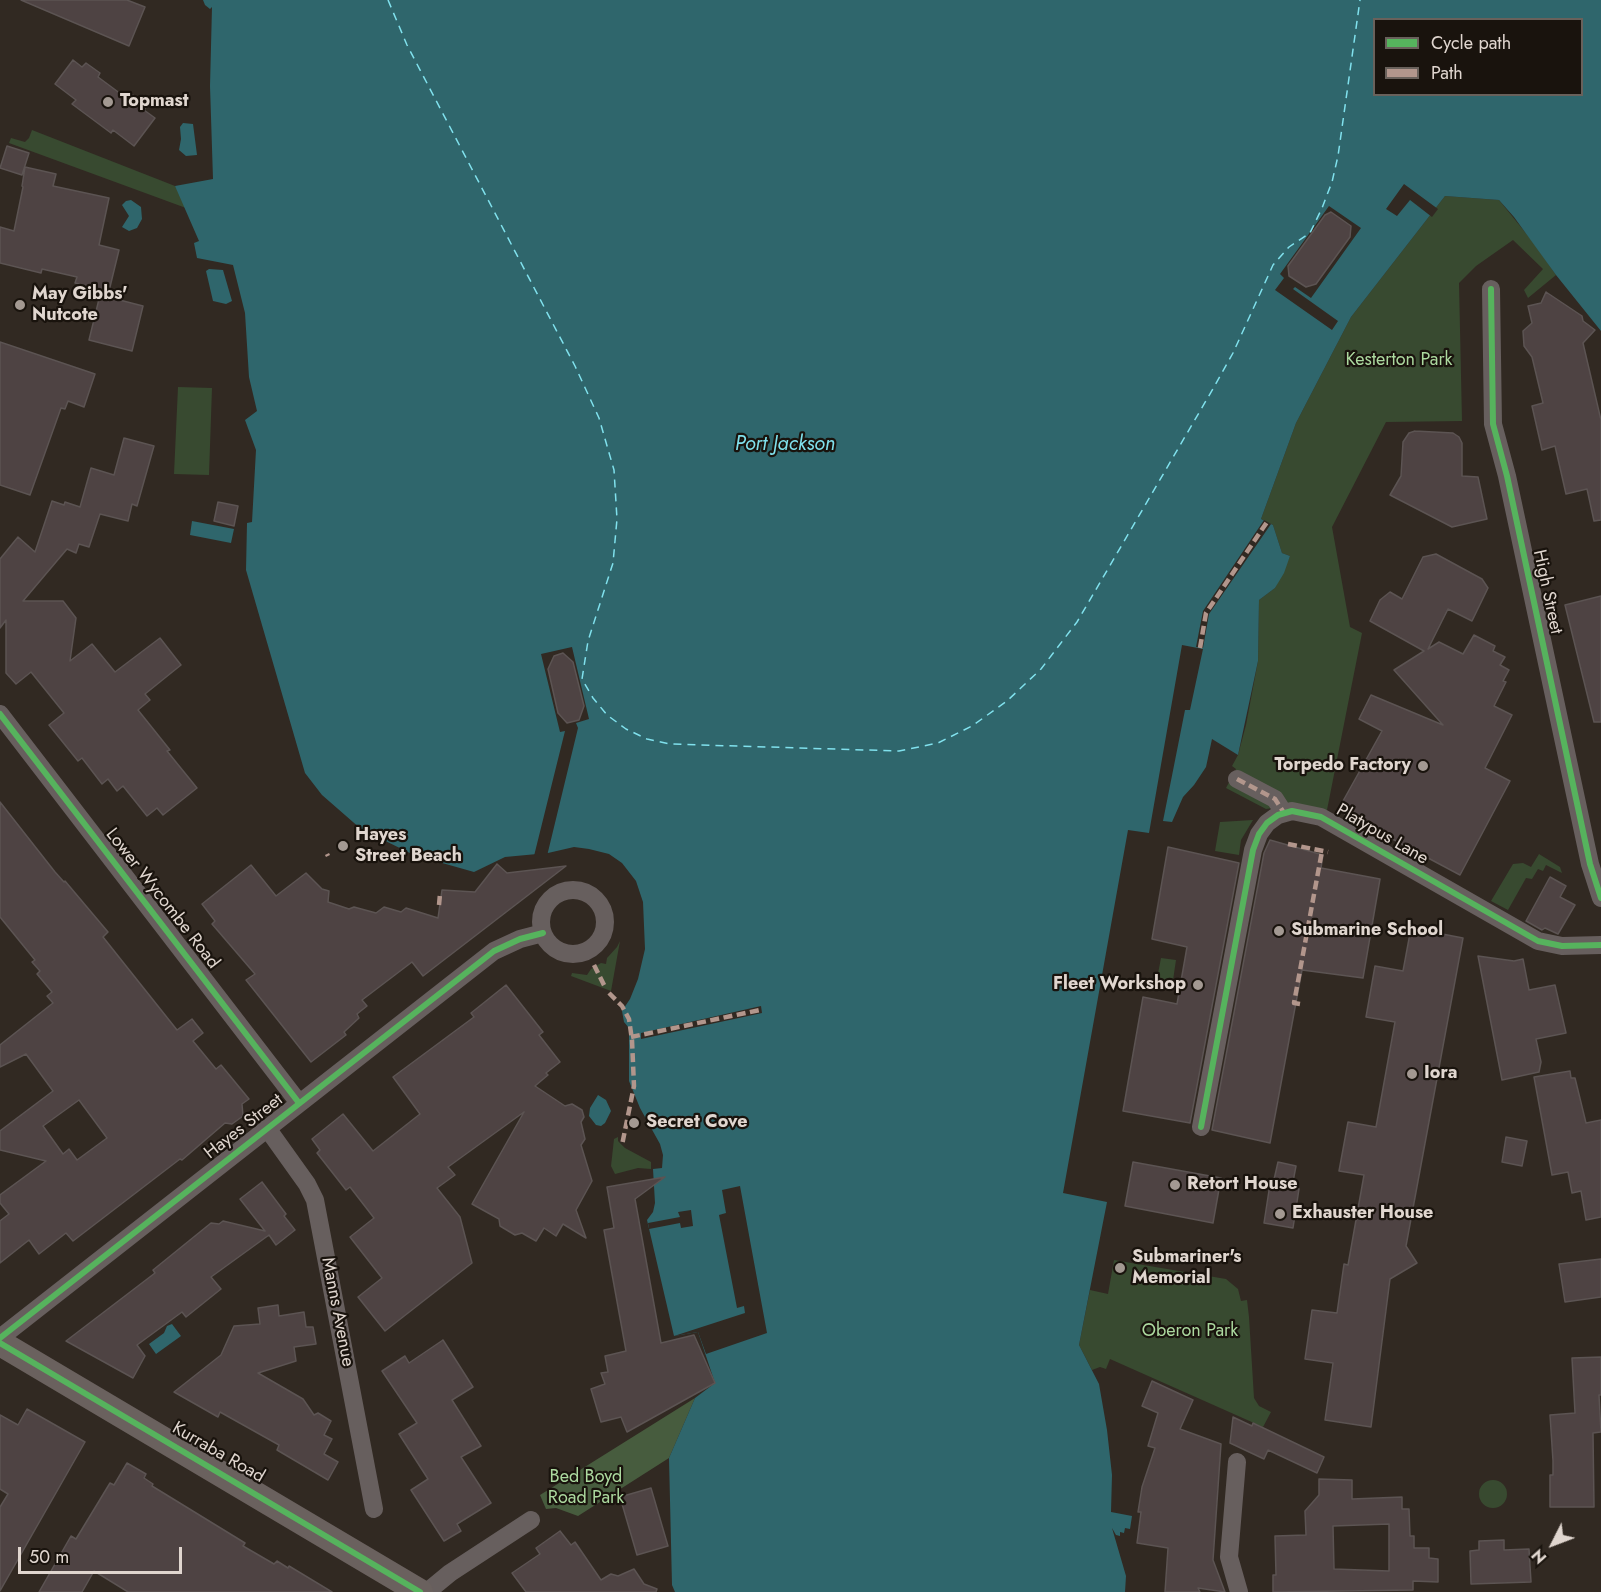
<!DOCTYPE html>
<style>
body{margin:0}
#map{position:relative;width:1601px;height:1592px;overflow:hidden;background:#312922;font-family:Jost,sans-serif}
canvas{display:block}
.legend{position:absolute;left:1373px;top:18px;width:210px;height:78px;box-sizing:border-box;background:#19130d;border:2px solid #69615b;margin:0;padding:8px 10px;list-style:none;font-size:18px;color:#e0d6cf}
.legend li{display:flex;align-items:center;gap:12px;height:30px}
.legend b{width:30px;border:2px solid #69615b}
.north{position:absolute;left:1523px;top:1514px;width:60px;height:60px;-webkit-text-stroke:4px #19130d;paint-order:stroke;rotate:228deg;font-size:16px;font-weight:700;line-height:24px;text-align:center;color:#e0d6cf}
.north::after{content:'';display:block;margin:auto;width:21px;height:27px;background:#e0d6cf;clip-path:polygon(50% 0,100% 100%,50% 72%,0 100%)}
.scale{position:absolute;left:18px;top:1547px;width:164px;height:27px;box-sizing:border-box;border:3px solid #e0d6cf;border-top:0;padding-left:8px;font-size:18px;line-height:21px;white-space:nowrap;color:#e0d6cf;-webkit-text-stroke:4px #19130d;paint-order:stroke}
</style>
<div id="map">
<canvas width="1601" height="1592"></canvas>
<ul class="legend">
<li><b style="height:8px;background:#56b35d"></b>Cycle path</li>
<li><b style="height:8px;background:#b2968c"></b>Path</li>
</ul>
<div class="north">N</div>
<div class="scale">50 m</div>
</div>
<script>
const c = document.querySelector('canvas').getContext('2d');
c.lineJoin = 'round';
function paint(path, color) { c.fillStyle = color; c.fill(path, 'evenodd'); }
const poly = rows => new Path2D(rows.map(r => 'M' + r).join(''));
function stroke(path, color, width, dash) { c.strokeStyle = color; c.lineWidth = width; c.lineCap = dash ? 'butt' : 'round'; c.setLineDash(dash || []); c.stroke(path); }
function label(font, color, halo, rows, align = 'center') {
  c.font = font + ' Jost,sans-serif'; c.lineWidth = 4.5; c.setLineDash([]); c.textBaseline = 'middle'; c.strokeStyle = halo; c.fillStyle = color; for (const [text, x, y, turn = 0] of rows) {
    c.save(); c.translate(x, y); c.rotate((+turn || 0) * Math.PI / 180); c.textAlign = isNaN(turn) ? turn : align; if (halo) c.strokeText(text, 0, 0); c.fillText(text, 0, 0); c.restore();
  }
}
paint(poly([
 [32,130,175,186,184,198,186,208,9,143,11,138,25,142,29,138],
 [1445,196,1499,200,1533,242,1556,275,1528,298,1524,290,1543,269,1513,240,1476,266,1459,283,1462,421,1386,422,1332,527,1350,627,1362,633,1327,810,1286,806,1266,809,1226,788,1236,769,1232,766,1238,755,1246,725,1258,661,1259,600,1275,588,1290,556,1282,553,1273,525,1261,519,1296,423,1351,317],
 [178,387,212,388,209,475,174,474],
 [1253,820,1241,840,1239,855,1215,851,1220,822],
 [1539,854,1560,867,1562,873,1546,865,1543,871,1538,869,1532,879,1526,878,1508,910,1491,901,1513,864,1523,863,1531,867],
 [620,941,611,991,571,976,572,973,587,975,591,969,601,963,606,964,607,958,617,947],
 [1161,958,1176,960,1172,987,1156,984],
 [618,1137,618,1141,625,1148,651,1162,651,1169,638,1168,615,1174,611,1166,614,1139],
 [1114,1260,1226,1279,1238,1289,1241,1301,1247,1300,1249,1317,1254,1398,1259,1406,1271,1412,1263,1427,1110,1359,1106,1369,1100,1367,1092,1370,1079,1345,1090,1290,1108,1294],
 '1479 1494a14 14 0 1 1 28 0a14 14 0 1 1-28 0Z'
]), '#384a30');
paint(poly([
 [695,1398,669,1458,578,1516,556,1508,546,1509,540,1495]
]), '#475c3e');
paint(poly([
 [203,0,1601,0,1601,331,1556,275,1514,217,1499,200,1445,196,1351,317,1296,423,1261,519,1273,525,1282,553,1290,556,1284,573,1275,588,1259,600,1258,661,1238,755,1212,739,1206,767,1194,785,1183,797,1172,822,1163,821,1185,710,1190,710,1203,649,1182,645,1149,833,1128,830,1063,1193,1107,1202,1079,1345,1099,1384,1107,1430,1112,1475,1111,1512,1132,1516,1130,1529,1125,1528,1124,1533,1120,1532,1120,1536,1116,1535,1112,1528,1126,1576,1125,1592,675,1592,672,1585,669,1458,695,1398,715,1383,698,1332,674,1336,647,1220,653,1212,655,1203,653,1169,662,1168,663,1155,660,1144,640,1108,629,1081,629,1028,624,1022,622,1011,630,999,638,979,645,949,643,902,636,881,622,863,609,854,589,849,574,847,548,853,505,857,474,872,414,855,361,829,322,795,305,773,246,570,247,523,252,522,256,450,245,420,257,411,249,377,245,313,233,265,197,258,194,243,199,241,175,186,213,179,210,86,212,7,210,9,205,5],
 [1374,20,1582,20,1582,94,1374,94],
 [183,123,193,124,197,155,186,156,179,150,181,139,180,127],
 [131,200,141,207,142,219,137,228,129,231,122,227,129,216,122,205,126,201],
 [209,269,223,270,232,301,226,304,213,301,206,271],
 [192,521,234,529,231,543,190,535],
 [598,1095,606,1100,611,1111,605,1123,601,1126,596,1125,589,1116,590,1108],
 [172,1324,181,1336,156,1354,149,1344,164,1333,167,1326]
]), '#2f666c');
paint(poly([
 [1404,184,1438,209,1432,217,1410,200,1397,216,1386,209],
 [1329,206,1361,228,1311,298,1295,287,1293,289,1338,321,1332,330,1275,290,1284,278,1280,274],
 [1264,520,1271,524,1209,614,1203,648,1196,647,1203,611],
 [572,647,589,719,576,723,578,728,547,856,534,856,565,731,560,732,541,654],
 [761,1006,762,1013,641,1039,641,1033],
 [740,1186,767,1333,706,1354,698,1332,674,1336,745,1313,744,1306,737,1308,719,1215,726,1213,722,1190],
 [691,1210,693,1226,681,1228,680,1223,649,1229,648,1223,680,1217,678,1212]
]), '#312922');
stroke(poly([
 [388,0,407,45,575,366,599,418,614,470,617,519,613,563,588,641,582,679,593,698,607,715,626,729,647,739,670,744,899,751,938,743,972,726,1007,701,1041,669,1077,622,1214,387,1233,353,1273,265,1289,247,1310,233,1322,208,1332,182,1338,156,1360,0]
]), '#80e1ed', 1.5, [8, 6]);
const building = poly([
 [21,0,127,0,145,7,129,46,21,0],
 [73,60,82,67,86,63,100,73,98,77,129,100,133,95,147,106,144,110,155,118,134,146,113,130,111,133,72,104,76,100,55,84,73,60],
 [7,146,29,153,22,175,0,168,7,146],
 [25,167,56,174,53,186,109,198,99,245,119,250,109,291,75,283,77,277,42,269,41,273,0,263,0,227,14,231,23,187,22,186,25,167],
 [1331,212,1351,226,1350,237,1316,284,1306,287,1289,276,1288,266,1325,215,1331,212],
 [1546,292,1582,316,1583,321,1595,330,1583,343,1601,420,1601,520,1594,521,1587,489,1566,494,1555,446,1542,450,1532,406,1543,403,1532,357,1524,346,1523,331,1532,323,1528,306,1541,303,1546,292],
 [100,295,143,306,132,351,89,340,100,295],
 [0,342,95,374,84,407,68,401,65,409,61,408,30,495,0,485,0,342],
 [1415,431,1453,433,1459,437,1462,443,1462,476,1478,477,1487,519,1452,527,1390,495,1401,476,1403,442,1409,433,1415,431],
 [124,438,154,446,137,506,132,504,128,521,100,514,89,547,79,544,76,553,67,549,23,601,63,601,76,618,70,661,92,644,115,672,160,638,181,665,145,694,150,700,138,710,170,750,167,751,197,788,163,815,157,808,147,816,123,786,117,791,108,779,102,784,82,758,78,761,49,725,64,713,31,672,16,684,6,673,6,620,0,628,0,559,18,537,35,552,52,501,64,505,65,502,80,507,91,468,114,475,124,438],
 [218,502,238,506,234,526,214,521,218,502],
 [1436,554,1482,579,1488,588,1472,621,1448,609,1428,649,1439,642,1463,654,1474,635,1495,646,1493,651,1505,657,1500,665,1509,670,1503,681,1506,682,1494,706,1512,715,1485,768,1510,781,1460,875,1338,810,1382,731,1359,719,1371,695,1443,725,1394,670,1424,651,1370,621,1380,600,1390,592,1402,599,1423,557,1436,554],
 [1601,596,1601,722,1594,722,1565,605,1601,596],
 [563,653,573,662,584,706,579,720,567,723,558,713,548,669,554,656,563,653],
 [0,802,55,872,64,882,65,881,108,932,103,937,177,1030,192,1019,203,1033,193,1041,216,1069,221,1065,249,1099,242,1104,243,1116,232,1124,225,1123,182,1160,180,1159,73,1241,66,1233,39,1254,29,1240,0,1263,0,1221,9,1214,0,1203,0,1195,46,1161,0,1150,0,1131,53,1091,26,1054,0,1067,0,1045,53,1003,47,996,52,992,37,974,40,971,32,962,35,960,0,917,0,802],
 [79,1100,107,1138,77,1160,69,1149,63,1154,43,1126,79,1100],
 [1270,840,1323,855,1321,868,1380,879,1363,978,1302,970,1270,1143,1212,1130,1264,853,1270,840],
 [1168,847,1239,863,1190,1123,1123,1111,1143,997,1177,1004,1187,947,1152,939,1168,847],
 [497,864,507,873,566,866,423,976,412,962,362,1000,367,1006,357,1014,359,1018,344,1032,346,1035,311,1062,246,980,255,974,212,924,215,921,202,904,251,865,276,896,306,873,322,889,329,891,328,902,349,909,354,907,376,913,384,907,401,912,406,908,438,918,442,890,475,892,497,864],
 [1550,877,1566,886,1560,897,1575,905,1558,934,1545,928,1542,930,1526,921,1550,877],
 [1411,928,1463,938,1406,1246,1417,1263,1390,1279,1371,1427,1325,1420,1333,1363,1305,1359,1312,1310,1337,1313,1344,1264,1348,1265,1364,1175,1339,1171,1348,1122,1376,1127,1395,1022,1366,1017,1375,966,1403,971,1411,928],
 [1478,956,1514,961,1523,959,1529,990,1555,985,1566,1033,1536,1039,1541,1062,1539,1072,1502,1080,1478,956],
 [506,985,543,1032,539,1035,560,1062,546,1073,548,1075,535,1086,565,1106,572,1104,582,1110,584,1117,581,1122,585,1139,581,1145,592,1181,576,1210,586,1238,563,1224,556,1236,544,1228,536,1241,522,1233,515,1235,500,1226,499,1219,472,1204,524,1112,448,1167,455,1175,437,1188,460,1217,472,1263,385,1331,358,1297,382,1278,350,1237,374,1218,350,1187,346,1190,317,1153,320,1150,312,1139,343,1114,373,1151,420,1114,393,1077,474,1017,471,1013,506,985],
 [1570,1071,1571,1078,1575,1078,1586,1123,1601,1120,1601,1217,1586,1220,1581,1191,1572,1193,1568,1172,1552,1175,1534,1077,1570,1071],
 [1506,1137,1527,1141,1522,1166,1502,1162,1506,1137],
 [1133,1162,1221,1178,1213,1223,1125,1206,1133,1162],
 [1278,1162,1296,1166,1292,1187,1299,1189,1293,1228,1264,1223,1270,1184,1273,1184,1278,1162],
 [665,1177,635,1199,661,1343,694,1335,715,1383,627,1432,621,1417,601,1422,591,1389,605,1384,601,1373,608,1372,605,1356,626,1351,604,1230,614,1228,607,1187,665,1177],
 [262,1182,286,1214,284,1216,295,1230,276,1245,269,1235,211,1277,221,1289,186,1317,182,1312,137,1345,145,1356,133,1378,66,1341,155,1273,153,1270,211,1223,219,1224,223,1221,265,1231,240,1199,262,1182],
 [1601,1259,1601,1297,1565,1302,1559,1264,1601,1259],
 [278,1305,279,1316,304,1312,306,1327,313,1327,316,1344,294,1347,296,1361,258,1373,303,1399,314,1415,318,1413,331,1421,324,1435,332,1439,324,1454,338,1462,328,1480,277,1450,279,1445,220,1412,218,1417,174,1392,221,1355,234,1326,260,1324,258,1308,278,1305],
 [443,1340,473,1387,452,1400,481,1446,461,1457,491,1503,457,1524,461,1531,444,1541,411,1490,428,1479,399,1434,417,1423,382,1371,405,1356,409,1363,443,1340],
 [1601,1357,1601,1395,1599,1395,1601,1432,1593,1433,1594,1507,1550,1507,1550,1475,1553,1475,1553,1461,1550,1415,1575,1413,1572,1358,1601,1357],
 [1152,1381,1193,1400,1180,1429,1221,1444,1213,1560,1225,1592,1198,1588,1200,1592,1165,1592,1168,1548,1137,1543,1141,1512,1138,1512,1142,1487,1155,1448,1148,1446,1158,1413,1142,1406,1152,1381],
 [27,1409,85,1442,0,1591,0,1507,8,1494,0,1489,0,1415,18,1425,27,1409],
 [1233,1417,1252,1426,1253,1423,1324,1457,1317,1473,1268,1450,1264,1459,1230,1443,1233,1417],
 [127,1463,146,1474,144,1478,153,1484,152,1486,245,1543,243,1546,274,1564,277,1561,288,1568,289,1566,332,1592,128,1592,94,1571,82,1592,39,1592,71,1536,76,1539,110,1483,114,1485,127,1463],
 [1319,1479,1352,1480,1352,1499,1402,1497,1402,1509,1409,1509,1410,1536,1414,1536,1414,1548,1429,1548,1429,1558,1438,1559,1438,1582,1413,1581,1413,1590,1273,1592,1273,1575,1276,1575,1275,1536,1306,1535,1305,1511,1319,1495,1319,1479],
 [1389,1524,1389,1571,1334,1569,1333,1526,1389,1524],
 [651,1488,668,1546,637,1555,620,1497,651,1488],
 [560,1531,571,1545,575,1542,601,1580,611,1574,618,1576,634,1569,644,1584,657,1589,656,1592,526,1592,512,1573,540,1554,536,1548,560,1531],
 [1504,1540,1504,1550,1529,1549,1531,1582,1471,1584,1470,1551,1479,1550,1479,1541,1504,1540]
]);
paint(building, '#4e4343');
stroke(building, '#5c5453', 1.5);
stroke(poly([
 [1491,289,1493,424,1507,476,1590,864,1601,898],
 [0,714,299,1103],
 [1237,779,1275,799,1284,813],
 '541 922a32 32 0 1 1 64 0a32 32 0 1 1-64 0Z',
 [1201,1127,1253,850,1259,834,1267,823,1278,815,1292,811,1321,817,1538,941,1562,946,1601,945],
 [267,1128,307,1184,315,1200,374,1509],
 [0,1338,494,951,520,939,543,933],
 [1237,1462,1229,1557,1239,1592],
 [427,1592,450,1573,531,1520]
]), '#675f5e', 18);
stroke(poly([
 [0,1343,420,1592]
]), '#6a615e', 26);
stroke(poly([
 [1200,648,1206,613,1267,522],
 [1237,779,1275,799,1284,813],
 [1288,844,1328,852],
 [327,854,328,856],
 [439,905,440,894],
 [594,965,605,987],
 [609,993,622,1006,629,1019,632,1040,634,1086,622,1145],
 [1300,1004,1294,1003,1322,851],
 [631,1037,760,1010]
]), '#b2968c', 4.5, [9, 4.5]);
stroke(poly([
 [1491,289,1493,424,1507,476,1590,864,1601,898],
 [0,714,299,1103],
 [1201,1127,1253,850,1259,834,1267,823,1278,815,1292,811,1321,817,1538,941,1562,946,1601,945],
 [0,1338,494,951,520,939,543,933],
 [0,1343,420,1592]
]), '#56b35d', 6);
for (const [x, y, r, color] of [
 [108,102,6,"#a39992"],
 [20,305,6,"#a39992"],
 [1423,766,6,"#a39992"],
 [343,846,6,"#a39992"],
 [1279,931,6,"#a39992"],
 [1198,985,6,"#a39992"],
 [1412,1074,6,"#a39992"],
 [634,1123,6,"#a39992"],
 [1175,1185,6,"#a39992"],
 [1280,1214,6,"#a39992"],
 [1120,1268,6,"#a39992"]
]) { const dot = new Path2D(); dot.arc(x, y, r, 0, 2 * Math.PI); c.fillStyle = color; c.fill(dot); stroke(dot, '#19130d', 2); }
label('bold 18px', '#e0d6cf', '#19130d', [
 ["Topmast",120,102],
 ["May Gibbs'",32,295],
 ["Nutcote",32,316],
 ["Torpedo Factory",1411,766,"right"],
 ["Hayes",355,836],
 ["Street Beach",355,857],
 ["Submarine School",1291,931],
 ["Fleet Workshop",1186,985,"right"],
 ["Iora",1424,1074],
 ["Secret Cove",646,1123],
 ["Retort House",1187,1185],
 ["Exhauster House",1292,1214],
 ["Submariner's",1132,1258],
 ["Memorial",1132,1279]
], 'left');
label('18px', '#acd99f', '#19130d', [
 ["Kesterton Park",1399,361],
 ["Oberon Park",1190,1332],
 ["Bed Boyd",586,1478],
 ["Road Park",586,1499]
]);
label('18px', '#e0d6cf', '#19130d', [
 ["High Street",1547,592,78],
 ["Platypus Lane",1382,835,30],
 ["Lower Wycombe Road",162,899,52],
 ["Hayes Street",244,1127,-38],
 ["Manns Avenue",337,1312,79],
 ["Kurraba Road",218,1453,30]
]);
label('italic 20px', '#80e1ed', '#19130d', [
 ["Port Jackson",785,445]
]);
</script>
